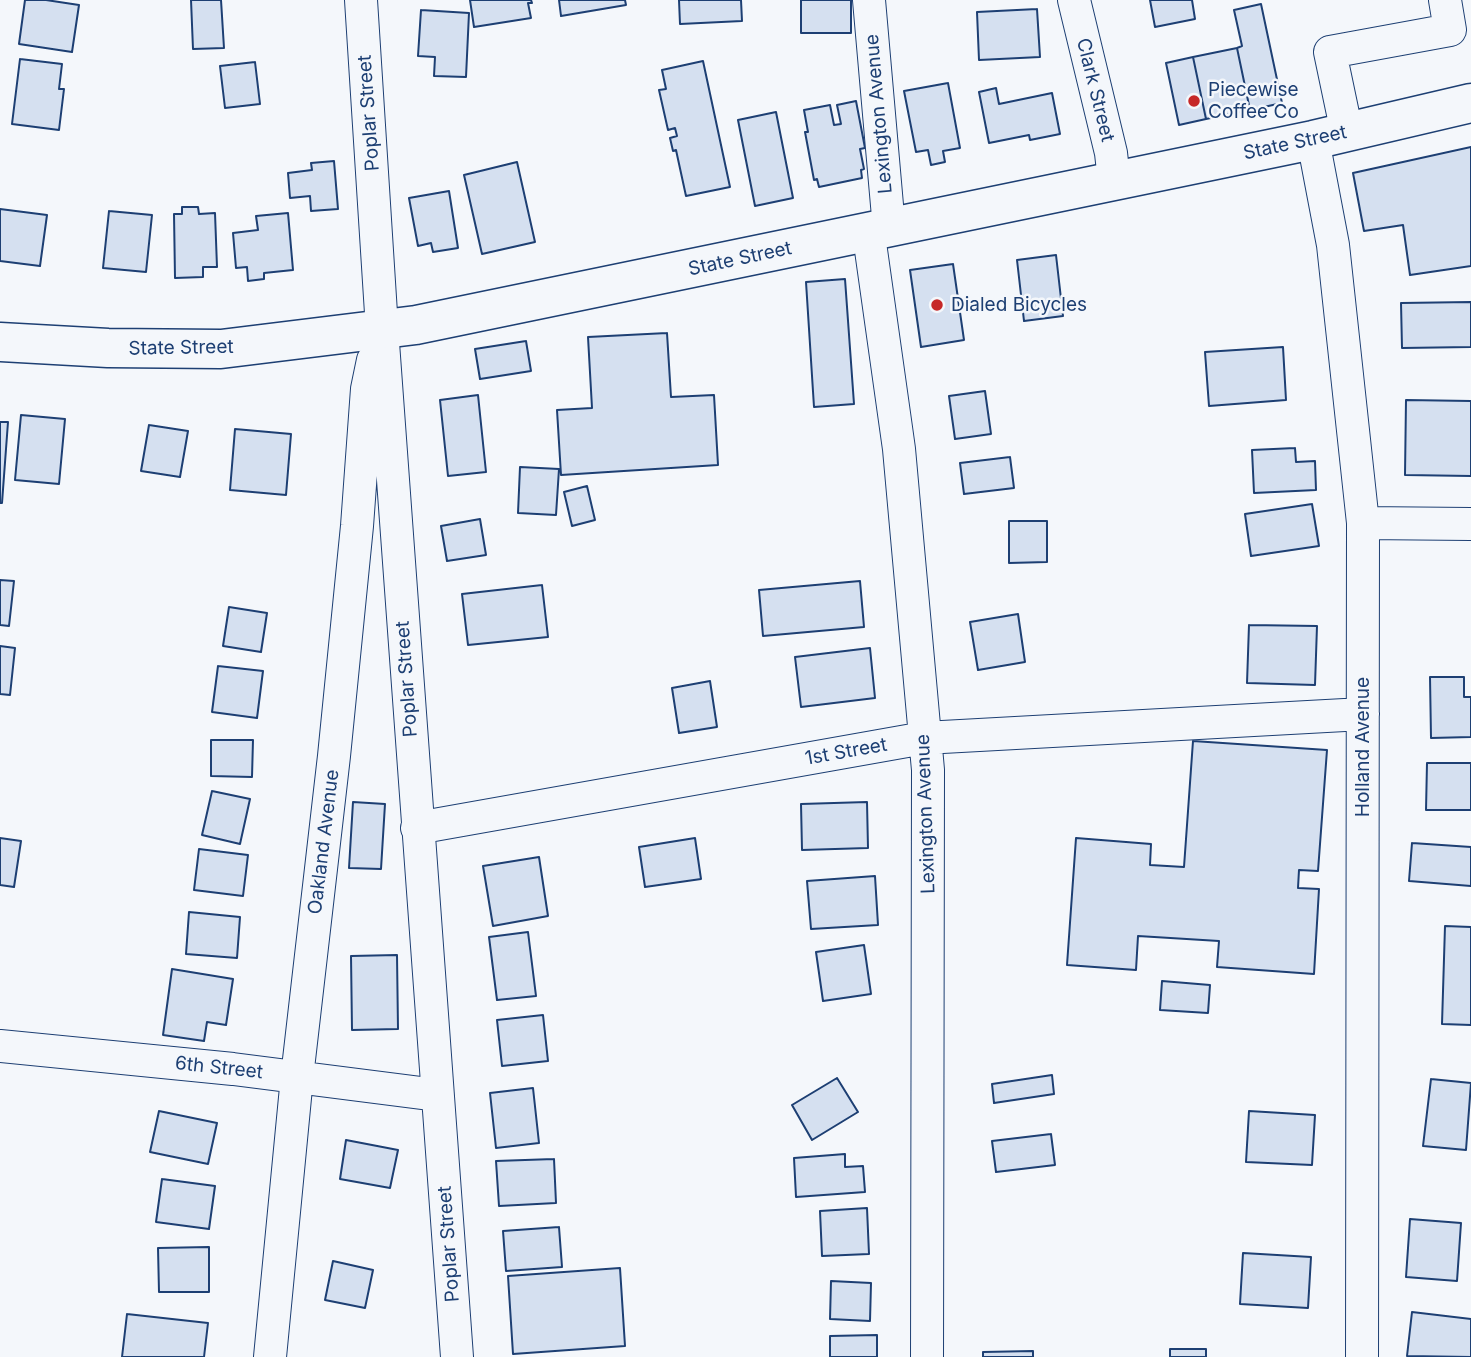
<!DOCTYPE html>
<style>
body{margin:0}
canvas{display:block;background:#f4f7fb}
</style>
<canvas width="1471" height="1357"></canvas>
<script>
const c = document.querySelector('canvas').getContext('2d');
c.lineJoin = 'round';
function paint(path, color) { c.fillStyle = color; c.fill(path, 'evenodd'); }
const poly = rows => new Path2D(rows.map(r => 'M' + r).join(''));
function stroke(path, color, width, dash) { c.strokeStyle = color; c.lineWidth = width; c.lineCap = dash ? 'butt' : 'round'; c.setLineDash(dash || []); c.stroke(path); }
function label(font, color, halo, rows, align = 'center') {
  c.font = font + ' Inter,sans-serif'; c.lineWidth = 5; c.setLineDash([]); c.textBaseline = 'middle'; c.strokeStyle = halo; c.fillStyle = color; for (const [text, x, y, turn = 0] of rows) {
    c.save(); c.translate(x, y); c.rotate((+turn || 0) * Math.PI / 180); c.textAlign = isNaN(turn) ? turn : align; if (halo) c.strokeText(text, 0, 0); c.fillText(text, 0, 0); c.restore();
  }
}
const building = poly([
 [25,0,46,0,79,5,72,52,19,44,25,0],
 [191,0,221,0,224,48,193,49,191,0],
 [470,0,531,0,532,3,528,3,531,18,474,27,470,0],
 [559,0,625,0,626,5,561,16,559,0],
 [679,0,741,0,742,21,680,24,679,0],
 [801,0,851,0,851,33,801,33,801,0],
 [1150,0,1192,0,1195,19,1155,27,1150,0],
 [1261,4,1282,103,1250,110,1237,48,1242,46,1234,10,1261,4],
 [1037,9,1040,57,979,60,977,12,1037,9],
 [421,10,469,13,466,77,434,76,435,57,418,56,421,10],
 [1237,48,1250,110,1206,119,1193,57,1237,48],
 [1193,57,1206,119,1179,125,1166,63,1193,57],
 [20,59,62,64,59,89,64,89,59,130,12,124,20,59],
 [703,61,730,187,686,196,676,150,673,151,670,138,677,136,675,128,668,130,659,90,666,89,662,70,703,61],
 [255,62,260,104,225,108,220,66,255,62],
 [948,83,960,148,943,151,945,162,931,165,928,150,916,152,904,91,948,83],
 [996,88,999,104,1052,93,1060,134,1030,140,1029,135,989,143,979,92,996,88],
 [856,101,865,148,860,149,864,169,861,170,862,178,819,187,817,179,814,180,805,132,808,132,804,110,830,105,834,125,841,124,837,105,856,101],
 [776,112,793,198,755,206,738,120,776,112],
 [1471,147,1471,266,1410,275,1403,225,1364,231,1353,173,1471,147],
 [334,161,338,209,311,211,310,196,290,198,288,173,312,170,311,163,334,161],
 [517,162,535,242,482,254,464,175,517,162],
 [449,191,458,248,433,252,431,243,418,246,409,198,449,191],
 [182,207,198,207,199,214,215,213,217,267,203,267,203,277,175,278,174,214,182,214,182,207],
 [0,209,47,215,40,266,0,261,0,209],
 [109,211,152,215,146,272,103,268,109,211],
 [288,213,293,270,264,273,264,279,248,281,247,267,236,268,233,233,258,230,256,216,288,213],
 [1056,255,1063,316,1024,321,1017,260,1056,255],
 [953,264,964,340,921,347,910,270,953,264],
 [845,279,854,404,814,407,806,282,845,279],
 [1471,302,1471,347,1402,348,1401,303,1471,302],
 [667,333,671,397,714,395,718,465,561,475,557,410,592,408,588,337,667,333],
 [526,341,531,371,480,379,475,349,526,341],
 [1283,347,1286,400,1209,406,1205,352,1283,347],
 [985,391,991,434,955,439,949,396,985,391],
 [478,395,486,472,448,476,440,400,478,395],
 [1406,400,1471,401,1471,476,1405,475,1406,400],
 [21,415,65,419,59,484,15,480,21,415],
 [0,422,8,422,2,503,0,503,0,422],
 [149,425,188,431,180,477,141,471,149,425],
 [235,429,291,434,286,495,230,490,235,429],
 [1295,448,1296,462,1315,461,1316,490,1254,493,1252,450,1295,448],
 [1010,457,1014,488,964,494,960,463,1010,457],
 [520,467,559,469,556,515,518,513,520,467],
 [587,486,595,520,572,526,564,492,587,486],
 [1312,504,1319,546,1251,556,1245,514,1312,504],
 [480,519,486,555,447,561,441,526,480,519],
 [1009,521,1047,521,1047,562,1009,563,1009,521],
 [0,580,14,581,9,626,0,625,0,580],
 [860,581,864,627,763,636,759,590,860,581],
 [542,585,548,637,468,645,462,594,542,585],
 [229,607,267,613,261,652,223,646,229,607],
 [1018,614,1025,662,978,670,970,622,1018,614],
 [1249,625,1317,626,1315,685,1247,683,1249,625],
 [0,646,15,648,10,695,0,694,0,646],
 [870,648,875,698,801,707,795,657,870,648],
 [218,666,263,671,257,718,212,712,218,666],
 [1430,677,1464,677,1464,697,1471,697,1471,737,1431,738,1430,677],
 [710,681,717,727,679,733,672,688,710,681],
 [211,740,253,740,252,777,211,776,211,740],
 [1193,741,1327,750,1318,871,1299,870,1298,888,1319,889,1314,974,1217,967,1219,941,1138,936,1136,970,1067,965,1076,838,1151,844,1150,865,1184,867,1193,741],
 [1427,763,1471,763,1471,810,1426,810,1427,763],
 [212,791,250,799,240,844,202,835,212,791],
 [353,802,385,804,381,869,349,868,353,802],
 [867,802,868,848,802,850,801,804,867,802],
 [0,838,21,841,14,887,0,885,0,838],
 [695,838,701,879,645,887,639,847,695,838],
 [1412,843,1471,847,1471,886,1409,881,1412,843],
 [199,849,248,855,243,896,194,890,199,849],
 [539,857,548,916,493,926,483,866,539,857],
 [875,876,878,925,811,929,807,881,875,876],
 [189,912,240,917,237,958,186,954,189,912],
 [1445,926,1471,927,1471,1025,1442,1024,1445,926],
 [528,932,536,996,497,1000,489,937,528,932],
 [864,945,871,994,823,1001,816,952,864,945],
 [397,955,398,1029,352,1030,351,956,397,955],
 [172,969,233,979,226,1025,207,1022,204,1041,163,1035,172,969],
 [1162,981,1210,985,1208,1013,1160,1010,1162,981],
 [543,1015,548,1061,502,1066,497,1020,543,1015],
 [1052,1075,1054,1094,994,1103,992,1084,1052,1075],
 [837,1078,858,1112,812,1140,792,1105,837,1078],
 [1431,1079,1471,1083,1466,1150,1423,1146,1431,1079],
 [533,1088,539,1143,496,1148,490,1093,533,1088],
 [159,1111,217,1123,208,1164,150,1152,159,1111],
 [1249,1111,1315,1115,1312,1165,1246,1162,1249,1111],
 [1051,1134,1055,1165,996,1172,992,1141,1051,1134],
 [346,1140,398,1150,390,1188,340,1179,346,1140],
 [845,1154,845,1167,863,1166,865,1192,796,1197,794,1158,845,1154],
 [554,1159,556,1203,499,1206,496,1161,554,1159],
 [162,1179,215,1186,209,1229,156,1222,162,1179],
 [867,1208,869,1254,822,1256,820,1211,867,1208],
 [1410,1219,1461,1223,1457,1281,1406,1277,1410,1219],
 [559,1227,562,1267,506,1271,503,1231,559,1227],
 [209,1247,209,1292,159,1292,158,1248,209,1247],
 [1243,1253,1311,1257,1308,1308,1240,1304,1243,1253],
 [333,1261,373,1270,365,1308,325,1300,333,1261],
 [620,1268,625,1346,513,1354,508,1276,620,1268],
 [831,1281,871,1283,870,1321,830,1319,831,1281],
 [1412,1312,1471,1319,1471,1357,1407,1356,1412,1312],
 [127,1314,208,1323,204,1357,122,1357,127,1314],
 [877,1335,877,1357,830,1357,830,1336,877,1335],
 [1170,1349,1206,1349,1206,1357,1170,1357,1170,1349],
 [1033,1351,1033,1357,983,1357,983,1352,1033,1351]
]);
paint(building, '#d5e0f0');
stroke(building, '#1d3f73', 2);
const minor = poly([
 [361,0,382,329,457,1357],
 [869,0,889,228],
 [1074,0,1111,153,1114,180],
 [1347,133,1330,52,1450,30,1445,0],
 [1313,140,1333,245,1363,523,1362,1357],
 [866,233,870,243,899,449,928,770,927,1357],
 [1363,523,1471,524],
 [417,828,924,738,1363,714],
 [0,1046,233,1069,437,1095],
 [270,1357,297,1077,334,756,357,526,367,389,373,360]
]);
const major = poly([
 [0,342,108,348,221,349,416,325,1313,140,1471,103]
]);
stroke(minor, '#1d3f73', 34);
stroke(major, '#1d3f73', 41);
stroke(minor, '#f4f7fb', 32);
stroke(major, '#f4f7fb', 38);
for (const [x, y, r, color] of [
 [1194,101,7,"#c62828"],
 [937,305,7,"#c62828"]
]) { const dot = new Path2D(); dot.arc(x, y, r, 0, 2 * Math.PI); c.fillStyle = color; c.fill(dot); stroke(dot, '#f4f7fb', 2.5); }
label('19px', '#1d3f73', '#f4f7fb', [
 ["Clark Street",1095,90,76],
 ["Poplar Street",369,113,-94],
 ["Lexington Avenue",879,114,-95],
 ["State Street",1295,143,-12],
 ["State Street",740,259,-12],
 ["State Street",181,348,-1],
 ["Poplar Street",407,679,-94],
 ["Holland Avenue",1363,747,-90],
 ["1st Street",846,752,-10],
 ["Lexington Avenue",926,814,-92],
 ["Oakland Avenue",324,842,-83],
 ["6th Street",219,1068,6],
 ["Poplar Street",449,1244,-94]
]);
label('19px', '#1d3f73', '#f4f7fb', [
 ["Piecewise",1208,90],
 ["Coffee Co",1208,112],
 ["Dialed Bicycles",951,305]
], 'left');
</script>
